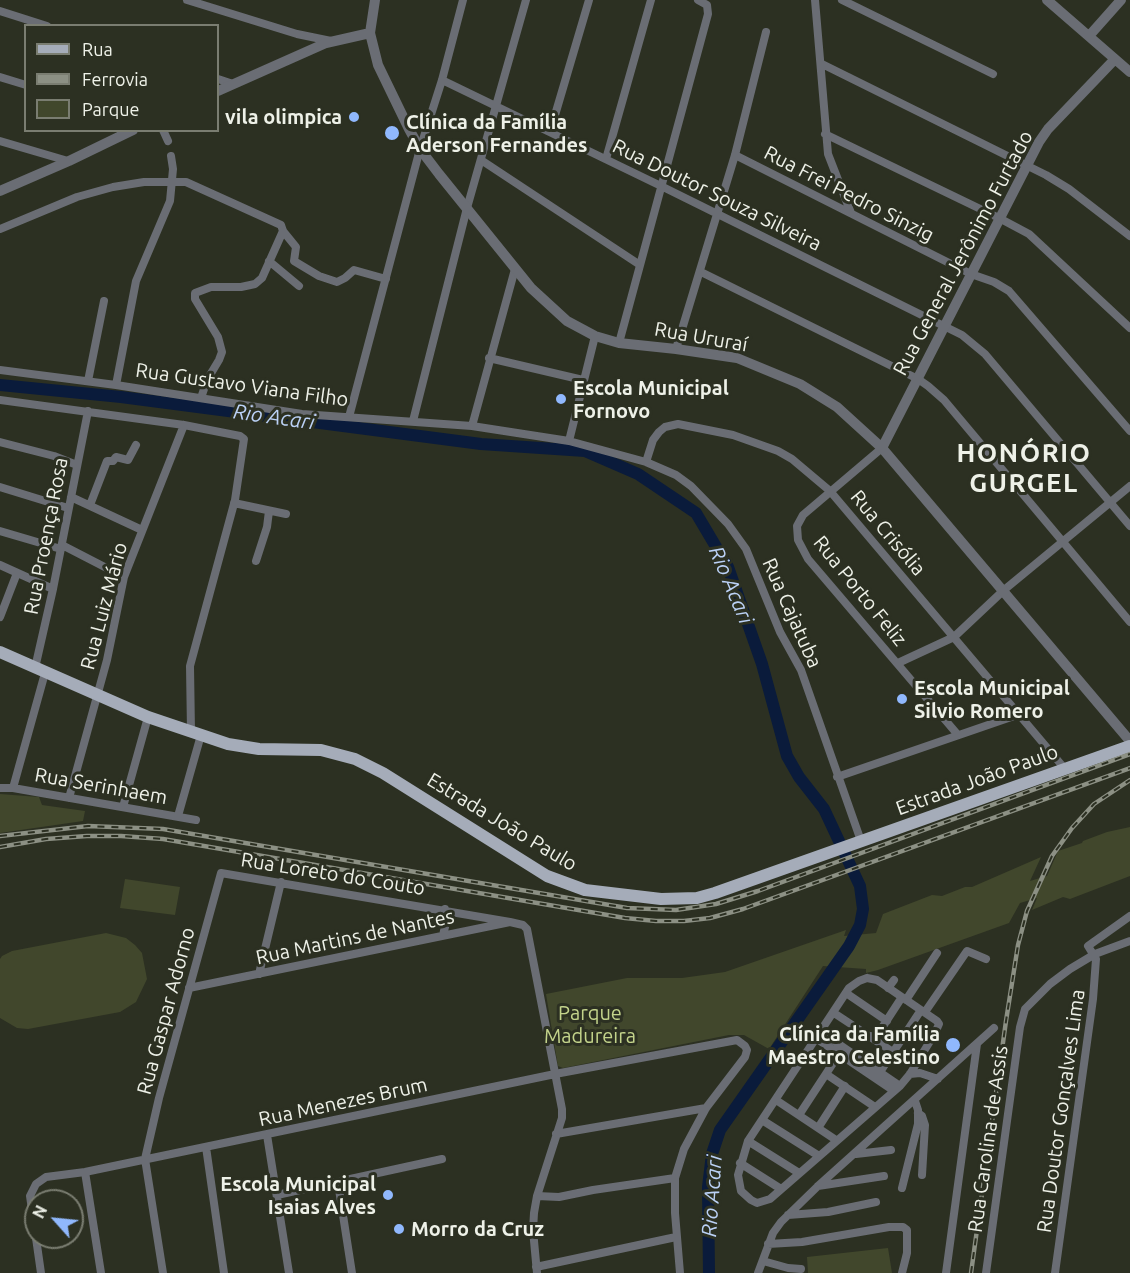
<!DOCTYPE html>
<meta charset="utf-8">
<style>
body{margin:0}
#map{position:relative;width:1130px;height:1273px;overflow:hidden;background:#2c3022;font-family:Ubuntu,sans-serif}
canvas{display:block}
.legend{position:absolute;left:24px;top:24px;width:195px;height:108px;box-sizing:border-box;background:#2c3022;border:2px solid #7a7d71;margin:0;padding:8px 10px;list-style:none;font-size:18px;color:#eef1e8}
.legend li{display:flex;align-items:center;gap:12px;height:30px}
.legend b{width:30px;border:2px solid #7a7d71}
.north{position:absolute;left:24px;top:1189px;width:60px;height:60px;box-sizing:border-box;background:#2c3022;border:2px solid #7a7d71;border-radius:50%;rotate:297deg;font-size:16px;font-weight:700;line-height:24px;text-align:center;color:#eef1e8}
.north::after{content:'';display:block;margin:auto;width:21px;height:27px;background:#90b8fd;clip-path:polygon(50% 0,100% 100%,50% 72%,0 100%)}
</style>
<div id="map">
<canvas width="1130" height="1273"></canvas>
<ul class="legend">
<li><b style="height:8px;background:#a5acb9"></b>Rua</li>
<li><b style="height:8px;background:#8c9084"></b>Ferrovia</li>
<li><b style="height:16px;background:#41472c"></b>Parque</li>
</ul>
<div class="north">N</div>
</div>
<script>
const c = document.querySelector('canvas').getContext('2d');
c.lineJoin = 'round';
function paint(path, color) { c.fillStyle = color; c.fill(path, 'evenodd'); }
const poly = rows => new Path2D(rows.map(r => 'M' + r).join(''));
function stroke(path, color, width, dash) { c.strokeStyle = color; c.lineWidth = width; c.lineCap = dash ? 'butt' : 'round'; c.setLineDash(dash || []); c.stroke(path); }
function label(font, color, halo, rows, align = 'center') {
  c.font = font + ' Ubuntu,sans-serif'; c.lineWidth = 6; c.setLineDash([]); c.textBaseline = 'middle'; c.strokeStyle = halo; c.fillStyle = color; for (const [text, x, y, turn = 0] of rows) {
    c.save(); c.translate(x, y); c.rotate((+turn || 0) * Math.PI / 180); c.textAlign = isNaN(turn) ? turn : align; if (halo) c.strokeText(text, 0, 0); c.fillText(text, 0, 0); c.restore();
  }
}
paint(poly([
 [0,794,39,797,42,805,85,811,83,821,0,833],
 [1130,827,1130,876,1070,899,1063,897,1032,910,1037,898,1020,903,1009,923,878,970,866,973,866,969,823,966,769,1049,744,1035,729,1035,563,1068,558,1066,546,994,627,978,682,978,725,972,846,930,844,936,876,933,883,914,932,895,942,896,965,887,972,887,1041,857,1030,881,1047,876,1058,851,1082,843,1083,841,1107,832],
 [125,879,180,887,175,915,120,908],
 [106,933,126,938,135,945,142,953,147,979,136,1002,120,1012,28,1029,17,1028,0,1018,0,959,2,956,12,951],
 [888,1248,892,1273,808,1273,807,1257]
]), '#41472c');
stroke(poly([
 [0,385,121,397,481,444,585,451,638,474,696,513,728,567,762,664,787,756,799,777,824,809,860,886,863,909,860,925,849,946,720,1130,712,1154,708,1187,709,1273]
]), '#0a1b3b', 12);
stroke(poly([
 [187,0,297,34,331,41],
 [815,0,828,154,851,213],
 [842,0,993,74],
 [0,11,47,26],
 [822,64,1046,175,1069,189,1130,236],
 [0,77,26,85],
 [218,79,233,84],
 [442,80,661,186,962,335,985,354,1130,526],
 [163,130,168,141],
 [550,132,589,0],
 [825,134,999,218,1029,234,1130,328],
 [0,141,68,161],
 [735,155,971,274,994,282,1009,291,1130,431],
 [606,159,651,0],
 [481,160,640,265],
 [0,229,77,197,113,187,144,182,186,182,281,225,283,231,296,247,294,261,319,276,337,282,345,278,354,270,386,279],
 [269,261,299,286],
 [701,272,918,379,928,386,944,400,1130,622],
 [619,343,708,14,707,5,698,0],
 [676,349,735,155,766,32],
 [489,358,583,380],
 [0,370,116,385,302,414,472,426,569,441,646,462,676,475,691,486,728,524,746,549,780,632,801,670,861,841],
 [88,381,104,301],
 [116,385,136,281,170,201,173,169,171,156],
 [201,398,207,380,219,360,222,352,218,337,195,299,195,293,211,287,241,287,255,284,262,278,283,231],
 [0,400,184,425,240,436,244,439,235,500,190,666,191,732],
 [349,417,420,149,442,80,463,0],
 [413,421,467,208,526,0],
 [472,426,515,269],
 [569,441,595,336],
 [0,442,54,456,77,465],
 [882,448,803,515,797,526,798,540,808,559,958,735],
 [646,462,653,440,659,432,665,427,678,424,733,435,778,451,792,459,830,491,1065,769],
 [0,487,68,508],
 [71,497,142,530],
 [234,503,286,514],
 [90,505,107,461,113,461,116,457,128,460,136,445],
 [0,531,61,549],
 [62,545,124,577],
 [256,561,267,527,269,511],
 [0,565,53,589],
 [0,617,17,573],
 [898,663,954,637,1004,590,1130,486],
 [35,668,53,589,88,411],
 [837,777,1020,714],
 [0,788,13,788,196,820],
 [13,788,45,673],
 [69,798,107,660,124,577,184,425],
 [123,807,148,717],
 [178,816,201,735],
 [443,935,447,919,445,909],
 [259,974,281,882],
 [867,978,877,980,937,1021,939,1024,935,1033,910,1074,900,1086,770,1199,757,1203,751,1200,741,1191,738,1175,748,1141,849,988,859,981,867,978],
 [189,988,510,922,523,925,527,929,562,1109,562,1118,537,1196,534,1213,533,1230,537,1273],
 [888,988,894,980],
 [846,993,887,1021],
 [906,1000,937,953],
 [925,1012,967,951,986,959],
 [834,1013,893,1052],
 [821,1032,900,1086],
 [870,1036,876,1037,902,997],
 [817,1039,894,1091],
 [880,1072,921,1010],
 [826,1074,875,1107],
 [910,1074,920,1073,938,1079],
 [776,1100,836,1140],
 [918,1113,922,1116,925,1125,922,1175],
 [799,1115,839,1054],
 [762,1120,819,1156],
 [818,1128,845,1086],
 [556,1134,706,1108],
 [267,1135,289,1273],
 [748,1141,799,1173],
 [206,1147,224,1273],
 [856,1154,891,1150],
 [740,1163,781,1189],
 [85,1172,101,1273],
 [338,1183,352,1273],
 [818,1186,884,1176],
 [902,1188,918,1124,918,1110,915,1101],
 [277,1195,442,1159],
 [537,1196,559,1197,593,1190,675,1178],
 [788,1215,828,1212,876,1202],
 [768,1244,802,1242,889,1227,903,1227,907,1230,907,1253,902,1273],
 [763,1261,788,1268,801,1269],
 [536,1267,676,1237],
 [41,1273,30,1196,36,1184,46,1177,85,1172,555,1074,737,1040,745,1046,747,1050,745,1057,706,1108,684,1149,675,1178,675,1213,680,1273],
 [163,1273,145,1159,159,1098,221,873,510,922],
 [758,1273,773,1233,781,1222,818,1186,994,1028],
 [946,1273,977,1044],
 [986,1273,1020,1027,1025,1009,1050,984,1070,969,1095,954,1130,941],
 [1055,1273,1093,999,1096,959,1088,946,1130,916]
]), '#6a6d74', 8);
stroke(poly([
 [375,0,370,33,378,65,409,129,420,149,439,174,531,288,567,321,595,336,619,343,676,349,737,358,800,384,837,407,882,448,1130,741],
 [1047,0,1130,72],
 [1089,36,1121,0],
 [218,91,326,43,370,33],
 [0,191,69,161,133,130],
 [882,448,1039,142,1048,129,1115,59]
]), '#6a6d74', 10);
stroke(poly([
 [0,652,148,717,228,744,259,749,321,750,355,759,383,773,547,876,585,890,661,899,697,898,715,893,1130,746]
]), '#a5acb9', 12);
const rail = poly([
 [0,836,88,826,163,829,627,908,676,910,716,904,758,891,1130,754],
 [0,847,46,839,87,836,121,836,163,839,625,918,656,921,684,921,710,918,743,909,1130,768],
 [971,1273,1006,1021,1018,945,1027,911,1052,856,1072,828,1094,804,1130,780]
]);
stroke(rail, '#8c9084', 4.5);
stroke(rail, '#2c3022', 2, [7]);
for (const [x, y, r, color] of [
 [354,117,6,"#90b8fd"],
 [392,133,8,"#90b8fd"],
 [561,399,6,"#90b8fd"],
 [902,699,6,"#90b8fd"],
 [953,1045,8,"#90b8fd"],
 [388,1195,6,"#90b8fd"],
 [399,1229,6,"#90b8fd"]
]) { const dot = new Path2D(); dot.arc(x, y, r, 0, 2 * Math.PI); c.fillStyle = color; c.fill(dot); stroke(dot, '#2c3022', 2); }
label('bold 20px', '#eef1e8', '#2c3022', [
 ["vila olimpica",342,117,"right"],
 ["Clínica da Família",406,122],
 ["Aderson Fernandes",406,145],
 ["Escola Municipal",573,388],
 ["Fornovo",573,411],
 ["Escola Municipal",914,688],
 ["Silvio Romero",914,711],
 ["Clínica da Família",940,1034,"right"],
 ["Maestro Celestino",940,1057,"right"],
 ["Escola Municipal",376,1184,"right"],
 ["Isaias Alves",376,1207,"right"],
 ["Morro da Cruz",411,1229]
], 'left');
label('20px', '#eef1e8', '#2c3022', [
 ["Rua Frei Pedro Sinzig",849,194,27],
 ["Rua Doutor Souza Silveira",717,195,26],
 ["Rua General Jerônimo Furtado",963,253,-62],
 ["Rua Ururaí",701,337,10],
 ["Rua Gustavo Viana Filho",242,385,8],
 ["Rua Crisólia",888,533,50],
 ["Rua Proença Rosa",46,536,-79],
 ["Rua Porto Feliz",860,591,51],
 ["Rua Luiz Mário",104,606,-75],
 ["Rua Cajatuba",792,613,66],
 ["Estrada João Paulo",977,780,-20],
 ["Rua Serinhaem",101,786,10],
 ["Estrada João Paulo",502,822,31],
 ["Rua Loreto do Couto",333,874,9],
 ["Rua Martins de Nantes",355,937,-12],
 ["Rua Gaspar Adorno",166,1011,-75],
 ["Rua Menezes Brum",343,1102,-12],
 ["Rua Doutor Gonçalves Lima",1061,1111,-82],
 ["Rua Carolina de Assis",988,1139,-82]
]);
label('20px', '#c3d38b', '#2c3022', [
 ["Parque",590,1013],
 ["Madureira",590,1036]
]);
label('italic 21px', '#bbd1f6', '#2c3022', [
 ["Rio Acari",274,417,8],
 ["Rio Acari",731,585,67],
 ["Rio Acari",712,1196,-86]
]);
c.letterSpacing = '1.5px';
label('bold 26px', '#eef1e8', '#2c3022', [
 ["HONÓRIO",1024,453],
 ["GURGEL",1024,483]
]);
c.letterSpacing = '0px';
</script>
